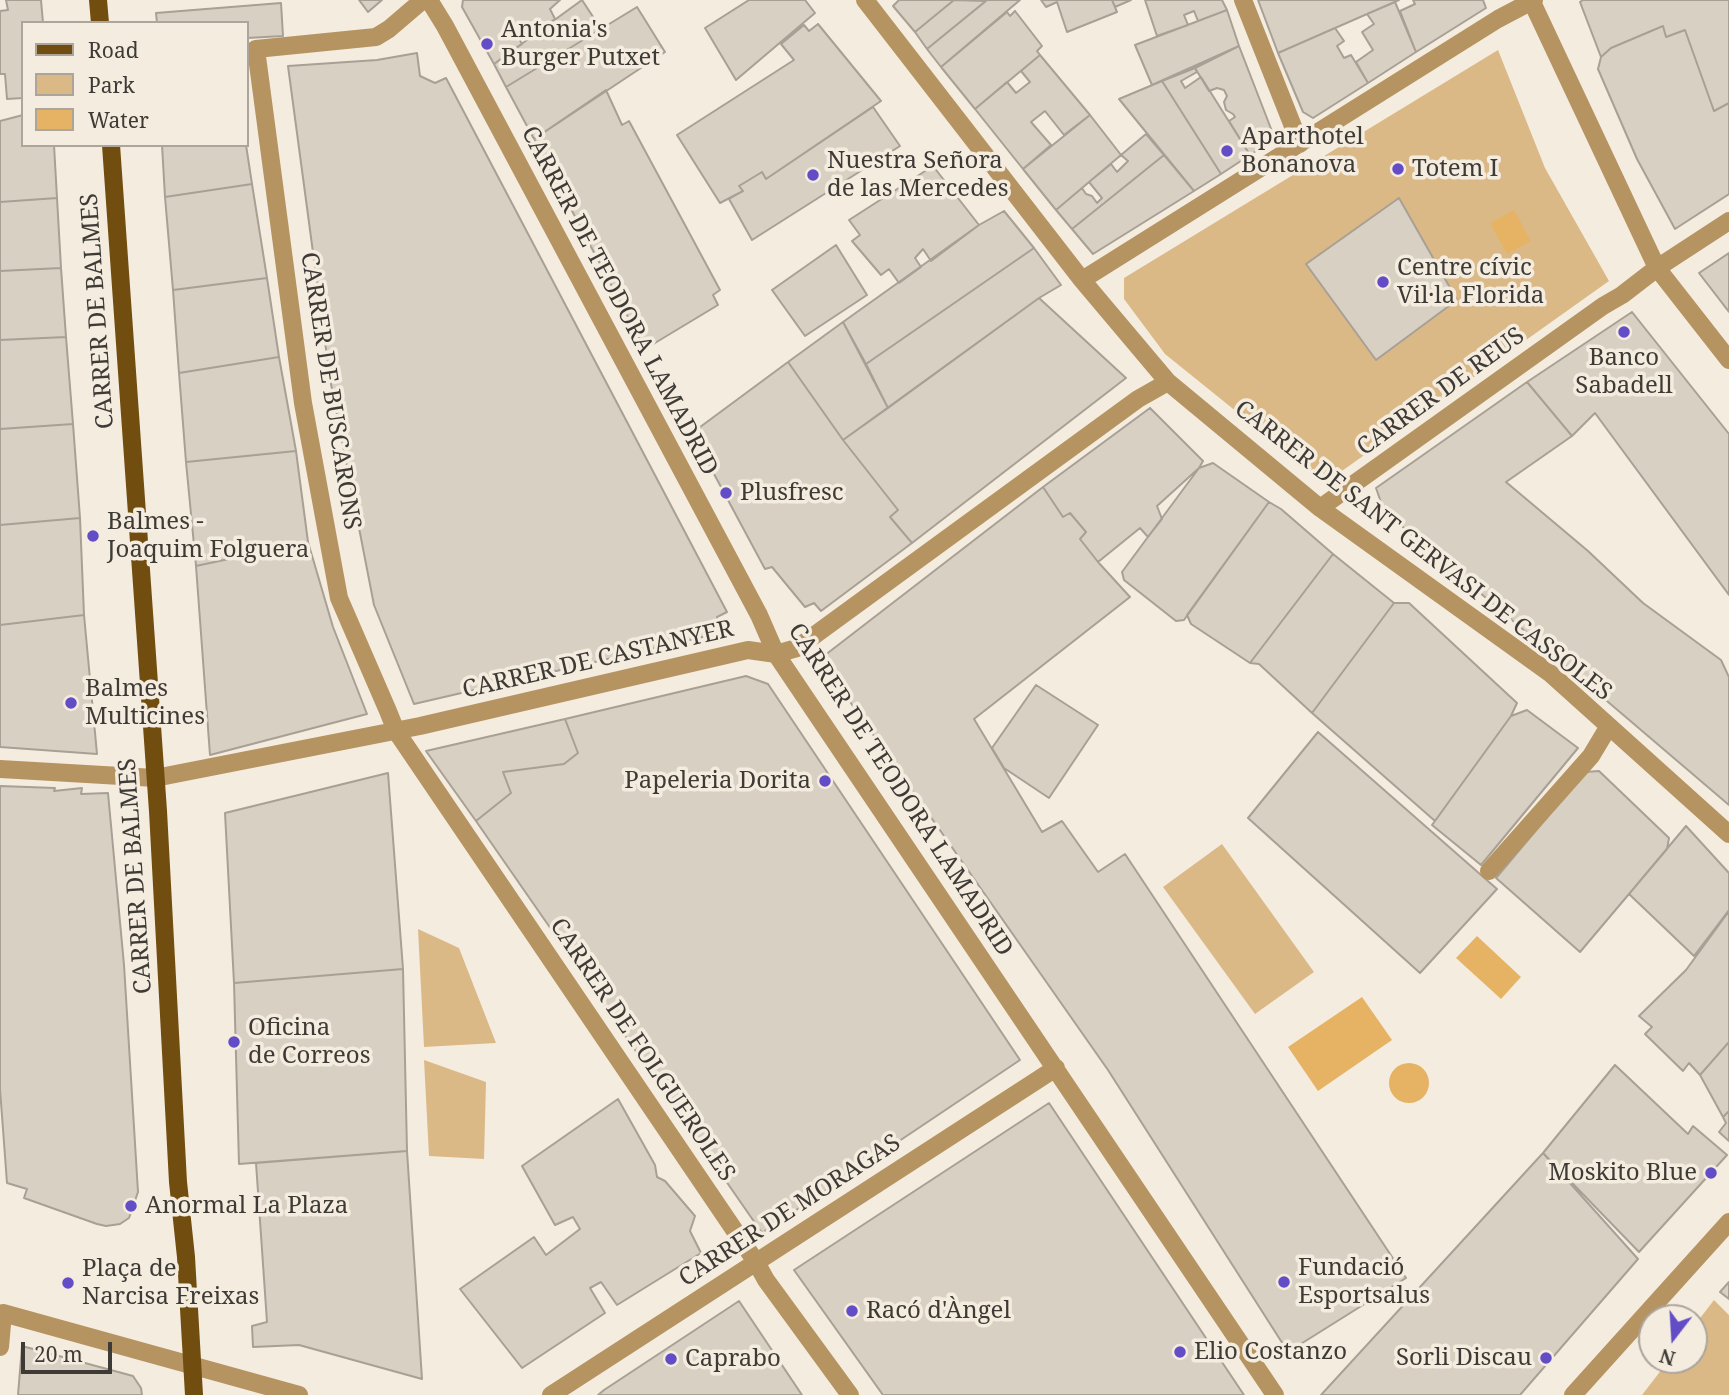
<!DOCTYPE html>
<meta charset="utf-8">
<style>
body{margin:0}
#map{position:relative;width:1729px;height:1395px;overflow:hidden;background:#f5ece0;font-family:"Noto Serif",serif}
canvas{display:block}
.legend{position:absolute;left:21px;top:21px;width:228px;height:126px;box-sizing:border-box;background:#f5ece0;border:2px solid #aca59c;margin:0;padding:9px 12px;list-style:none;font-size:21px;color:#3e3b36}
.legend li{display:flex;align-items:center;gap:14px;height:35px}
.legend b{width:35px;border:2px solid #aca59c}
.north{position:absolute;left:1638px;top:1304px;width:70px;height:70px;box-sizing:border-box;background:#f5ece0;border:2px solid #aca59c;border-radius:50%;rotate:197deg;font-size:19px;font-weight:700;line-height:28px;text-align:center;color:#3e3b36}
.north::after{content:'';display:block;margin:auto;width:24px;height:32px;background:#634dc6;clip-path:polygon(50% 0,100% 100%,50% 72%,0 100%)}
.scale{position:absolute;left:21px;top:1342px;width:91px;height:32px;box-sizing:border-box;border:4px solid #3e3b36;border-top:0;padding-left:9px;font-size:21px;line-height:24px;white-space:nowrap;color:#3e3b36;-webkit-text-stroke:5px #f5ece0;paint-order:stroke}
</style>
<div id="map">
<canvas width="1729" height="1395"></canvas>
<ul class="legend">
<li><b style="height:9px;background:#714e0f"></b>Road</li>
<li><b style="height:19px;background:#dbb987"></b>Park</li>
<li><b style="height:19px;background:#e6b365"></b>Water</li>
</ul>
<div class="north">N</div>
<div class="scale">20 m</div>
</div>
<script>
const c = document.querySelector('canvas').getContext('2d');
c.lineJoin = 'round';
function paint(path, color) { c.fillStyle = color; c.fill(path, 'evenodd'); }
const poly = rows => new Path2D(rows.map(r => 'M' + r).join(''));
function stroke(path, color, width, dash) { c.strokeStyle = color; c.lineWidth = width; c.lineCap = dash ? 'butt' : 'round'; c.setLineDash(dash || []); c.stroke(path); }
function label(font, color, halo, rows, align = 'center') {
  c.font = font + ' "Noto Serif",serif'; c.lineWidth = 7; c.setLineDash([]); c.textBaseline = 'middle'; c.strokeStyle = halo; c.fillStyle = color; for (const [text, x, y, turn = 0] of rows) {
    c.save(); c.translate(x, y); c.rotate((+turn || 0) * Math.PI / 180); c.textAlign = isNaN(turn) ? turn : align; if (halo) c.strokeText(text, 0, 0); c.fillText(text, 0, 0); c.restore();
  }
}
paint(poly([
 [1498,50,1545,168,1609,281,1325,483,1165,354,1124,299,1124,278],
 [1222,844,1314,972,1255,1014,1163,887],
 [418,929,459,948,496,1043,424,1047],
 [424,1060,486,1082,484,1159,429,1156],
 [1714,1300,1729,1315,1729,1395,1642,1395,1669,1360,1694,1360,1694,1326]
]), '#dbb987');
paint(poly([
 [1514,210,1531,241,1507,254,1490,223],
 [1477,936,1521,977,1501,999,1456,958],
 [1362,997,1392,1040,1318,1091,1288,1047],
 '1389 1083a20 20 0 1 1 40 0a20 20 0 1 1-40 0Z'
]), '#e6b365');
const building = poly([
 [6,0,41,0,43,23,23,23,23,98,7,99,5,74,0,74,0,11,8,10,6,0],
 [359,0,382,0,368,12,359,0],
 [463,0,560,0,550,9,555,19,535,34,527,28,518,37,522,44,494,64,462,7,463,0],
 [582,0,601,29,506,87,494,64,582,0],
 [749,0,805,0,815,13,736,80,705,28,749,0],
 [899,0,954,0,915,32,893,6,899,0],
 [954,0,986,1,927,49,915,32,954,0],
 [1020,0,941,67,927,49,987,0,1020,0],
 [1041,0,1112,0,1117,12,1067,32,1057,2,1046,7,1041,0],
 [1112,0,1131,0,1115,7,1112,0],
 [1145,0,1222,0,1227,10,1198,21,1194,11,1184,15,1188,25,1157,36,1145,0],
 [1258,0,1399,0,1278,53,1258,0],
 [1413,0,1483,0,1486,8,1416,52,1400,11,1415,4,1413,0],
 [1583,0,1729,0,1729,103,1714,111,1685,30,1666,37,1663,26,1611,48,1601,57,1580,2,1583,0],
 [1395,2,1416,52,1368,83,1356,62,1373,50,1362,32,1374,24,1367,14,1395,2],
 [281,3,283,36,247,38,247,23,157,23,156,13,281,3],
 [637,7,665,52,534,139,506,87,637,7],
 [1227,10,1239,46,1152,85,1135,45,1227,10],
 [1015,11,1042,46,1037,51,1040,55,975,109,941,67,1007,12,1010,16,1015,11],
 [818,24,881,101,766,179,762,172,739,186,743,191,720,203,677,135,794,60,781,44,804,25,809,31,818,24],
 [1663,26,1666,37,1685,30,1714,111,1729,103,1729,194,1675,229,1637,159,1598,69,1601,57,1611,48,1663,26],
 [1335,28,1344,41,1337,46,1344,58,1351,55,1368,83,1313,118,1303,112,1278,53,1335,28],
 [1239,46,1275,139,1250,155,1229,121,1235,117,1233,114,1226,110,1224,102,1227,96,1224,90,1217,88,1209,91,1195,68,1239,46],
 [417,53,420,76,435,83,446,78,727,612,717,617,720,633,414,704,374,605,330,379,288,66,377,60,417,53],
 [1040,55,1090,115,1064,135,1045,111,1031,122,1051,145,1023,169,975,109,1007,82,1016,93,1030,82,1021,71,1040,55],
 [1195,68,1197,72,1181,81,1185,88,1201,77,1250,155,1221,174,1162,81,1195,68],
 [1162,81,1221,174,1194,191,1119,99,1162,81],
 [606,90,622,125,629,121,720,290,713,295,718,305,645,349,534,139,606,90],
 [873,107,900,146,752,240,729,199,743,191,739,186,762,172,766,179,873,107],
 [23,115,23,145,54,145,57,198,0,202,0,121,23,115],
 [1090,115,1121,155,1056,210,1023,169,1090,115],
 [1146,134,1164,155,1072,229,1056,210,1082,188,1086,194,1092,196,1097,203,1102,198,1089,182,1111,164,1117,172,1128,161,1121,155,1146,134],
 [162,145,246,145,252,184,165,197,162,145],
 [1164,155,1194,191,1093,254,1072,229,1164,155],
 [933,166,979,225,931,261,923,249,915,258,921,267,899,283,889,269,881,275,852,241,860,235,849,220,933,166],
 [252,184,267,278,173,290,165,197,252,184],
 [57,198,61,268,0,271,0,202,57,198],
 [1399,198,1457,300,1376,360,1306,264,1399,198],
 [1004,211,1034,248,866,364,843,322,979,225,1004,211],
 [836,245,867,295,805,336,772,290,836,245],
 [1034,248,1061,285,1039,298,888,408,866,364,1034,248],
 [1729,253,1729,312,1699,273,1729,253],
 [61,268,66,337,0,340,0,271,61,268],
 [267,278,279,357,179,373,173,290,267,278],
 [1039,298,1126,378,912,543,890,517,898,510,843,440,1039,298],
 [1632,312,1729,434,1729,595,1595,413,1572,436,1527,382,1632,312],
 [843,322,888,408,843,440,788,362,843,322],
 [66,337,73,424,0,429,0,340,66,337],
 [279,357,296,451,186,462,179,373,279,357],
 [788,362,843,440,898,510,890,517,912,543,821,611,814,603,805,607,772,567,765,569,692,433,788,362],
 [1527,382,1572,436,1506,482,1588,551,1643,603,1721,660,1729,677,1729,805,1384,511,1376,488,1527,382],
 [1150,408,1203,461,1199,468,1157,506,1162,519,1148,537,1140,528,1098,562,1080,539,1086,532,1070,513,1063,517,1043,487,1150,408],
 [73,424,80,518,0,525,0,429,73,424],
 [296,451,308,542,196,566,186,462,296,451],
 [1213,463,1269,502,1184,620,1176,621,1124,580,1122,572,1199,468,1213,463],
 [1043,487,1063,517,1070,513,1086,532,1080,539,1098,562,1130,597,974,719,1042,832,1062,821,1098,872,1125,854,1406,1278,1288,1352,1108,1070,820,659,1043,487],
 [1269,502,1281,509,1333,554,1250,663,1191,624,1187,615,1269,502],
 [80,518,84,615,0,625,0,525,80,518],
 [308,542,333,627,367,714,210,755,196,566,308,542],
 [1333,554,1394,603,1312,713,1259,664,1250,663,1333,554],
 [1394,603,1409,603,1517,703,1511,716,1435,821,1312,713,1394,603],
 [84,615,97,754,0,747,0,625,84,615],
 [746,676,768,684,1020,1060,762,1233,476,821,511,793,503,772,564,764,578,753,565,719,746,676],
 [1036,685,1098,725,1049,798,1004,768,992,748,1036,685],
 [1527,710,1578,748,1481,865,1432,825,1511,716,1527,710],
 [565,719,578,753,564,764,503,772,511,793,476,821,426,751,565,719],
 [1318,732,1497,889,1420,973,1248,818,1318,732],
 [1599,771,1669,838,1667,849,1580,952,1496,878,1585,772,1599,771],
 [388,773,403,969,234,983,225,813,388,773],
 [0,786,55,788,54,791,82,788,81,794,108,793,124,965,138,1192,129,1218,120,1224,106,1226,97,1224,24,1198,27,1189,7,1183,0,1089,0,786],
 [1686,826,1729,873,1729,910,1694,956,1629,894,1686,826],
 [1729,911,1729,1042,1700,1075,1689,1063,1683,1071,1645,1034,1652,1027,1639,1016,1686,970,1729,911],
 [403,969,407,1151,239,1164,234,983,403,969],
 [1729,1042,1729,1111,1723,1117,1700,1075,1729,1042],
 [1615,1065,1688,1134,1693,1126,1727,1155,1639,1252,1543,1153,1615,1065],
 [618,1099,655,1165,657,1177,665,1181,695,1216,690,1231,701,1253,617,1305,601,1282,590,1288,605,1313,522,1368,460,1289,534,1237,546,1255,580,1229,573,1217,555,1225,522,1166,618,1099],
 [1049,1103,1244,1395,883,1395,794,1270,1049,1103],
 [1729,1111,1729,1141,1719,1132,1726,1123,1723,1117,1729,1111],
 [407,1151,422,1379,299,1345,253,1347,252,1326,267,1322,256,1163,407,1151],
 [1543,1153,1638,1259,1520,1395,1321,1395,1543,1153],
 [1729,1282,1729,1299,1720,1292,1729,1282],
 [739,1301,802,1395,598,1395,604,1390,739,1301],
 [22,1346,133,1376,141,1388,142,1395,18,1395,22,1346]
]);
paint(building, '#d9d0c4');
stroke(building, '#a8a094', 2);
stroke(poly([
 [429,0,445,26,759,615,776,654,1275,1395],
 [865,0,1082,280,1168,382,1320,508,1551,674,1729,834],
 [1243,0,1300,144],
 [1531,0,1657,268,1729,360],
 [256,49,303,403,339,598,388,711,396,731,756,1262,766,1280,850,1395],
 [249,53,256,49,376,37,389,29,423,0],
 [1082,280,1498,19,1534,0],
 [1320,508,1603,306,1622,295,1657,268,1729,221],
 [0,769,155,778,420,726,748,650,776,654,797,648,1138,399,1168,382],
 [1489,871,1591,756,1609,726],
 [0,1347,3,1313,299,1395],
 [551,1395,1056,1068],
 [1573,1395,1729,1222]
]), '#b59462', 18);
stroke(poly([
 [98,0,100,23],
 [111,145,158,811,178,1182,186,1257,194,1395]
]), '#714e0f', 18);
for (const [x, y, r, color] of [
 [487,44,7,"#634dc6"],
 [1227,151,7,"#634dc6"],
 [1398,169,7,"#634dc6"],
 [813,175,7,"#634dc6"],
 [1383,282,7,"#634dc6"],
 [1624,332,7,"#634dc6"],
 [726,493,7,"#634dc6"],
 [93,536,7,"#634dc6"],
 [71,703,7,"#634dc6"],
 [825,781,7,"#634dc6"],
 [234,1042,7,"#634dc6"],
 [1711,1173,7,"#634dc6"],
 [131,1206,7,"#634dc6"],
 [1284,1282,7,"#634dc6"],
 [68,1283,7,"#634dc6"],
 [852,1311,7,"#634dc6"],
 [1180,1352,7,"#634dc6"],
 [1546,1358,7,"#634dc6"],
 [671,1359,7,"#634dc6"]
]) { const dot = new Path2D(); dot.arc(x, y, r, 0, 2 * Math.PI); c.fillStyle = color; c.fill(dot); stroke(dot, '#f5ece0', 2.5); }
label('24px', '#3e3b36', '#f5ece0', [
 ["Antonia's",501,30],
 ["Burger Putxet",501,58],
 ["Aparthotel",1241,137],
 ["Bonanova",1241,165],
 ["Nuestra Señora",827,161],
 ["de las Mercedes",827,189],
 ["Totem I",1412,169],
 ["Centre cívic",1397,268],
 ["Vil·la Florida",1397,296],
 ["Banco",1624,358,"center"],
 ["Sabadell",1624,386,"center"],
 ["Plusfresc",740,493],
 ["Balmes -",107,522],
 ["Joaquim Folguera",107,550],
 ["Balmes",85,689],
 ["Multicines",85,717],
 ["Papeleria Dorita",811,781,"right"],
 ["Oficina",248,1028],
 ["de Correos",248,1056],
 ["Moskito Blue",1697,1173,"right"],
 ["Anormal La Plaza",145,1206],
 ["Fundació",1298,1268],
 ["Esportsalus",1298,1296],
 ["Plaça de",82,1269],
 ["Narcisa Freixas",82,1297],
 ["Racó d'Àngel",866,1311],
 ["Elio Costanzo",1194,1352],
 ["Sorli Discau",1532,1358,"right"],
 ["Caprabo",685,1359]
], 'left');
label('24px', '#3e3b36', '#f5ece0', [
 ["CARRER DE TEODORA LAMADRID",619,301,62],
 ["CARRER DE BALMES",98,311,-94],
 ["CARRER DE BUSCARONS",330,391,81],
 ["CARRER DE REUS",1441,392,-36],
 ["CARRER DE SANT GERVASI DE CASSOLES",1423,551,38],
 ["CARRER DE CASTANYER",598,660,-13],
 ["CARRER DE TEODORA LAMADRID",900,790,57],
 ["CARRER DE BALMES",136,876,-94],
 ["CARRER DE FOLGUEROLES",642,1050,56],
 ["CARRER DE MORAGAS",790,1211,-33]
]);
</script>
